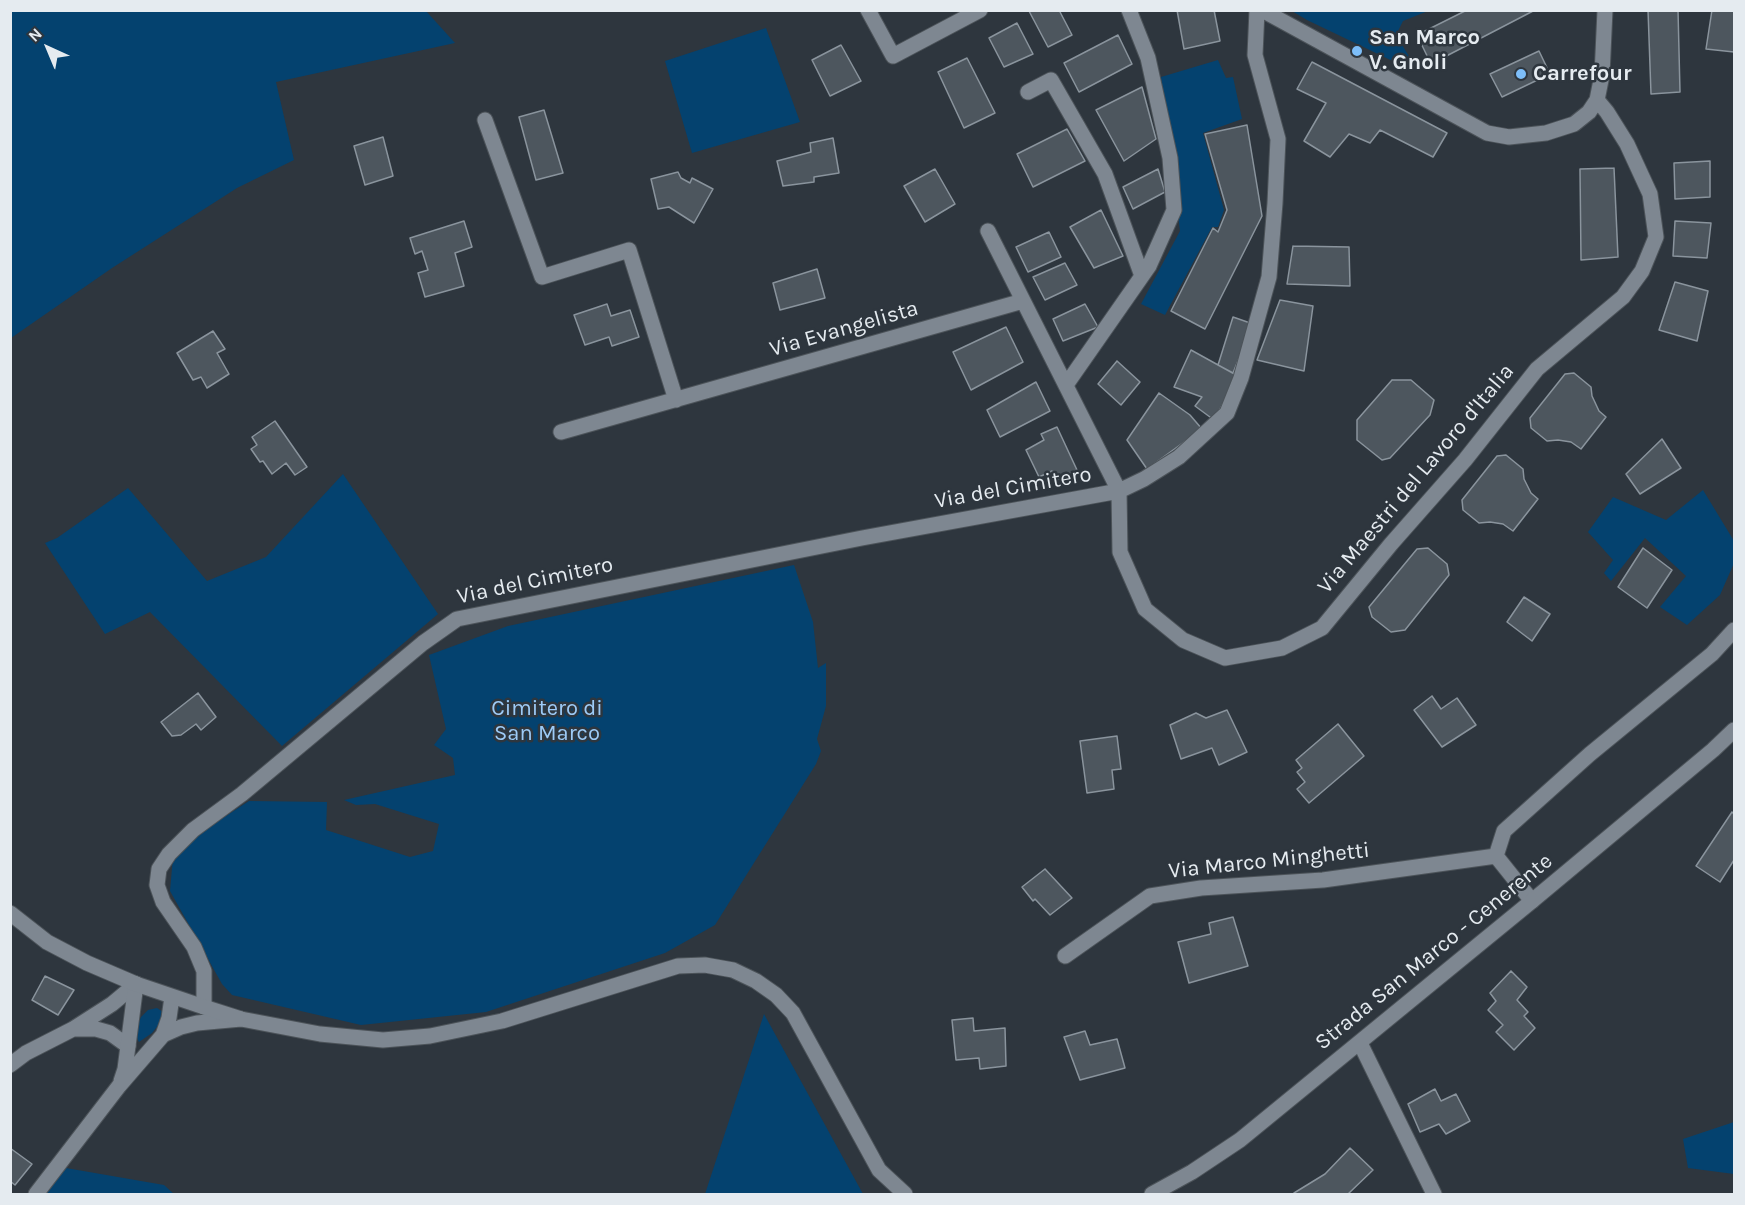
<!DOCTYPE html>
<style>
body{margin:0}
#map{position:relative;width:1745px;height:1205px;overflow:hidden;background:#2e363e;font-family:Karla,sans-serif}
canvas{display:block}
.frame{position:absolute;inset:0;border:12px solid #e5ebf0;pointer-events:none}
.north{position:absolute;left:18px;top:18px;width:60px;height:60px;-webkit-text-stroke:4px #2e363e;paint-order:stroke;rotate:316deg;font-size:16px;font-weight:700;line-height:24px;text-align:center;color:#e5ebf0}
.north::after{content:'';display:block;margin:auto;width:21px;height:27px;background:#e5ebf0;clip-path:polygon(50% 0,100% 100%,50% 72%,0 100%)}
</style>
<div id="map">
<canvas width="1745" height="1205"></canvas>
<div class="frame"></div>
<div class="north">N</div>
</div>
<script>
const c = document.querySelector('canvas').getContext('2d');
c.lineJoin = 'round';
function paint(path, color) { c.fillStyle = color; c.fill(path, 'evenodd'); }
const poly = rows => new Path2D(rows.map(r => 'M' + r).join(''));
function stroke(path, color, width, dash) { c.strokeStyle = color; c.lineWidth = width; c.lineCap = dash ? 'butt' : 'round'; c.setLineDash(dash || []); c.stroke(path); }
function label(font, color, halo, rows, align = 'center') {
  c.font = font + ' Karla,sans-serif'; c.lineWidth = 5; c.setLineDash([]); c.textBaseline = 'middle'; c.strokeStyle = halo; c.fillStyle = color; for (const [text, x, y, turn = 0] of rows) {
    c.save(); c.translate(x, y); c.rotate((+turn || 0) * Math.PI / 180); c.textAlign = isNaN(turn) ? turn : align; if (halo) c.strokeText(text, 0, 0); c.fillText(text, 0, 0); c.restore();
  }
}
paint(poly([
 [10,11,426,11,455,43,276,82,294,160,237,188,112,268,11,338],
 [1292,11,1428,11,1403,21,1396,35,1410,58,1403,66,1307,20],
 [766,28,800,122,692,153,665,61],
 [1218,60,1226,78,1233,77,1242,119,1203,133,1224,210,1218,227,1212,227,1165,315,1141,304,1180,231,1161,77],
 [343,474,438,614,282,746,150,612,105,634,45,543,57,538,128,488,207,581,266,557],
 [1703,490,1734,541,1734,563,1720,595,1687,625,1660,607,1686,576,1645,538,1611,581,1604,573,1613,560,1588,532,1613,497,1666,520],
 [794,565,813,622,818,668,826,663,826,706,817,739,821,751,816,764,715,925,665,953,486,1012,361,1025,232,995,222,984,170,891,173,857,209,827,249,801,327,802,326,830,410,857,433,851,439,824,375,804,356,805,344,800,455,775,453,758,434,745,446,729,429,655,508,626],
 [157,1008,163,1012,160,1023,152,1033,139,1042,136,1036,136,1028,141,1017,148,1010],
 [764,1014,863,1194,705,1194],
 [1734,1122,1734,1174,1688,1168,1683,1139],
 [66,1168,164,1185,174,1194,45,1194]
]), '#04426f');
const building = poly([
 [1059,10,1072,35,1048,47,1029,11,1059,10],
 [1177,10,1214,10,1220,41,1184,49,1177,10],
 [1467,10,1535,10,1431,64,1417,35,1467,10],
 [1648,10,1678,10,1680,92,1651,94,1648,10],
 [1712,10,1734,10,1734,52,1706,49,1712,10],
 [1017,23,1033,54,1004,67,989,38,1017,23],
 [1118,35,1132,64,1079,92,1064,63,1118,35],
 [841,45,861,81,830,96,812,60,841,45],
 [1539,51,1550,74,1502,97,1490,74,1539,51],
 [967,58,995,113,964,128,938,72,967,58],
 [1312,62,1447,133,1433,157,1380,130,1370,143,1349,134,1330,157,1304,141,1326,103,1297,89,1312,62],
 [1142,87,1156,139,1124,161,1096,110,1142,87],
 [544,110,563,173,536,180,519,117,544,110],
 [1247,125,1262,216,1205,329,1171,311,1213,228,1218,232,1227,210,1205,134,1247,125],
 [1067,129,1085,161,1033,187,1017,154,1067,129],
 [383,137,393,176,365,185,354,146,383,137],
 [833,138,839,173,814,177,814,182,783,186,777,161,811,152,810,143,833,138],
 [1710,161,1710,197,1675,199,1674,163,1710,161],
 [1614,168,1618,257,1581,260,1580,169,1614,168],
 [935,169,955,204,925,222,904,186,935,169],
 [1158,169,1165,192,1133,209,1123,187,1158,169],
 [678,172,681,178,690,183,692,178,713,189,694,223,669,207,658,209,651,179,678,172],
 [1101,210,1123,256,1094,268,1070,227,1101,210],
 [464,221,472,247,455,253,464,286,425,297,418,273,428,270,422,251,415,254,410,238,464,221],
 [1675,221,1711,223,1707,258,1673,256,1675,221],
 [1049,232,1061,257,1028,272,1016,247,1049,232],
 [1293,246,1349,247,1350,286,1287,284,1293,246],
 [1065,263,1077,285,1045,300,1033,277,1065,263],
 [817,269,825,298,780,310,773,283,817,269],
 [1675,282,1708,291,1697,341,1659,330,1675,282],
 [1280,300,1313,306,1304,371,1257,360,1280,300],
 [607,304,611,316,630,310,639,337,612,346,609,337,585,345,574,315,607,304],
 [1085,304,1098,327,1063,341,1053,319,1085,304],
 [1233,317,1253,324,1233,373,1218,365,1233,317],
 [1006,327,1023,362,971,390,953,352,1006,327],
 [213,331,225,349,217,353,229,374,207,388,201,377,193,380,177,353,213,331],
 [1191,350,1238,376,1214,420,1195,406,1202,397,1174,387,1191,350],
 [1117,361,1140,382,1121,405,1098,384,1117,361],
 [1574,373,1591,387,1592,396,1599,411,1606,417,1581,449,1571,442,1558,440,1547,441,1531,428,1530,418,1565,374,1574,373],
 [1392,380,1411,380,1434,400,1430,415,1390,458,1382,460,1357,440,1357,420,1392,380],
 [1036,382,1050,411,1000,437,987,410,1036,382],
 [1159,393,1190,415,1202,429,1147,469,1127,440,1159,393],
 [275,421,307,467,295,475,286,463,272,474,263,461,260,462,251,449,257,445,252,437,275,421],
 [1057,427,1077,470,1057,480,1052,471,1039,477,1026,450,1044,440,1041,434,1057,427],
 [1662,439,1681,468,1640,494,1626,474,1662,439],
 [1506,455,1523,469,1524,479,1531,493,1538,499,1513,531,1503,524,1490,522,1479,523,1463,510,1462,500,1497,456,1506,455],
 [1428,548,1447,564,1449,575,1405,630,1391,632,1372,617,1369,607,1417,549,1428,548],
 [1643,548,1672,570,1647,608,1618,587,1643,548],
 [1524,597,1550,614,1532,641,1507,622,1524,597],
 [198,693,216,717,201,730,196,724,181,735,172,736,161,722,198,693],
 [1432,696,1441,709,1457,698,1476,725,1442,747,1414,710,1432,696],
 [1227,710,1247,752,1219,765,1212,748,1181,759,1170,725,1196,713,1206,718,1227,710],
 [1338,724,1364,756,1309,803,1297,789,1305,782,1297,772,1302,768,1296,760,1338,724],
 [1117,736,1121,769,1112,770,1114,789,1087,793,1080,741,1117,736],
 [1732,812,1734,814,1734,860,1720,882,1696,866,1732,812],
 [1045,869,1072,898,1050,915,1035,899,1033,901,1022,887,1045,869],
 [1233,917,1248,966,1189,983,1178,942,1211,934,1209,923,1233,917],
 [1511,971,1527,987,1517,1000,1528,1012,1524,1016,1535,1028,1514,1050,1496,1032,1503,1025,1488,1010,1496,1001,1490,993,1511,971],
 [45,976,74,990,58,1015,32,1000,45,976],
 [973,1018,974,1031,1005,1028,1006,1066,980,1069,979,1058,956,1060,952,1020,973,1018],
 [1085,1031,1090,1045,1117,1039,1125,1068,1080,1080,1064,1037,1085,1031],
 [1435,1089,1441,1101,1456,1094,1470,1121,1446,1134,1439,1124,1420,1132,1408,1104,1435,1089],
 [10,1148,32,1164,15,1185,10,1181,10,1148],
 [1350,1148,1373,1170,1348,1194,1294,1194,1294,1193,1325,1174,1350,1148]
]);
paint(building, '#4d565e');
stroke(building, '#8a949d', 1.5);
const minor = poly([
 [868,10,893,56,980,10],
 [1262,10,1487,133,1509,137,1546,133,1574,124,1589,112,1597,100,1602,75,1605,10],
 [1028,92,1051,80,1105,174,1142,276],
 [485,120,542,277,629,250,676,400],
 [988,231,1119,491,1120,552,1145,609,1183,640,1225,658,1282,648,1322,628,1391,544,1465,460,1537,369,1623,297,1642,271,1656,237,1650,194,1627,144,1607,112,1597,100],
 [1066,385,1149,266,1174,210,1170,158,1148,58,1129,10],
 [561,432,1023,301],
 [1532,901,1496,856,1504,831,1590,754,1712,654,1734,630],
 [1065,956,1150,896,1201,888,1323,880,1496,856],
 [204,1007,204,971,194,947,163,902,157,885,159,869,169,854,193,830,242,794,423,643,457,619,862,538,1119,491,1144,479,1179,457,1227,413,1241,378,1269,277,1275,203,1278,139,1255,55,1257,10],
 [73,1029,96,1029,110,1033,128,1046],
 [1360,1043,1434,1194],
 [10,1065,26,1053,73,1029,112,1004,136,984]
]);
const tertiary = poly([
 [163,1035,181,1027,197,1023,241,1019],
 [121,1081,125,1069,136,984],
 [36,1194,119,1086,163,1035,169,1018,172,997]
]);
const secondary = poly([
 [10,913,47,942,87,963,136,984,204,1007,241,1019,320,1034,383,1040,430,1036,502,1021,678,966,705,965,733,970,756,981,776,995,793,1013,879,1170,905,1194],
 [1152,1194,1192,1172,1240,1140,1532,901,1713,750,1734,730]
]);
stroke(minor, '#4c5359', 17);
stroke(tertiary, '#4c5359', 17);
stroke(secondary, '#4c5359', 17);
stroke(minor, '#7e8791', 15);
stroke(tertiary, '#7e8791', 15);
stroke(secondary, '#7e8791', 15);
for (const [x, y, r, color] of [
 [1357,51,6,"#7dbef9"],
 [1521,74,6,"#7dbef9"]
]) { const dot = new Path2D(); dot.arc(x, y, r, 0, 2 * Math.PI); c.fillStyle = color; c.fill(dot); stroke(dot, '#2e363e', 2); }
label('bold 22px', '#e5ebf0', '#2e363e', [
 ["San Marco",1369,38],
 ["V. Gnoli",1369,63],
 ["Carrefour",1533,74]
], 'left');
label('22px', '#e5ebf0', '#2e363e', [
 ["Via Evangelista",844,329,-16],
 ["Via Maestri del Lavoro d'Italia",1416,479,-50],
 ["Via del Cimitero",1013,488,-10],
 ["Via del Cimitero",535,581,-12],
 ["Via Marco Minghetti",1269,861,-6],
 ["Strada San Marco - Cenerente",1434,952,-39]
]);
label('22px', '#9dcbf7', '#2e363e', [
 ["Cimitero di",547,709],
 ["San Marco",547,734]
]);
</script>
